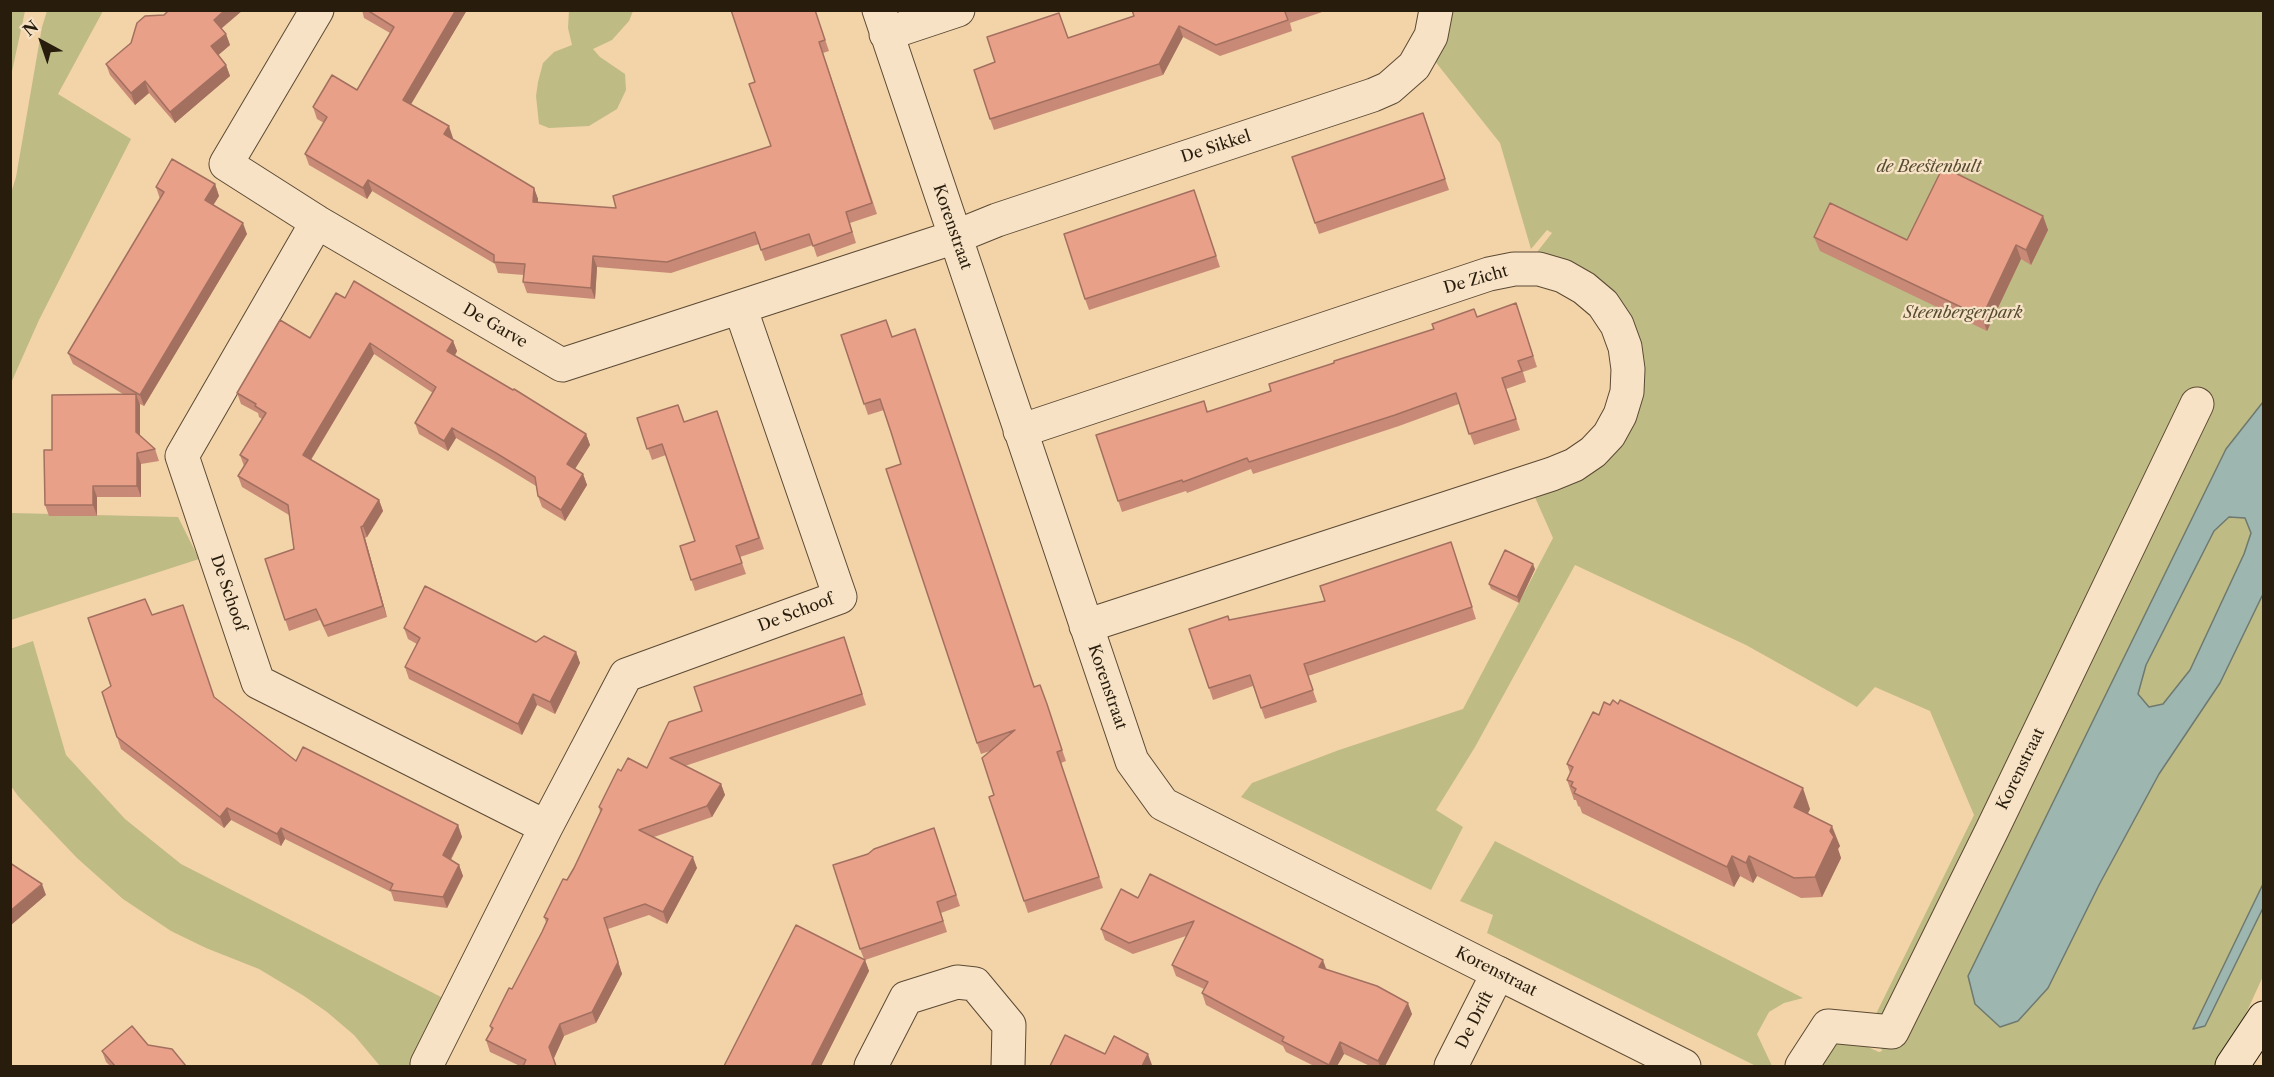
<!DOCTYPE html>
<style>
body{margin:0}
#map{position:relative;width:2274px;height:1077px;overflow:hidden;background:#f3d3a8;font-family:"Libre Caslon Text",serif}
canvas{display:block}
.frame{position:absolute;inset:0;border:12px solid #281d0d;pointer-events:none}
.north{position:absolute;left:12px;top:12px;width:60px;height:60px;-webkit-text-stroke:4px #f7e2c6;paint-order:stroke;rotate:320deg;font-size:16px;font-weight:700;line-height:24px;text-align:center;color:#281d0d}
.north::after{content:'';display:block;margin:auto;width:21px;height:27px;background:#281d0d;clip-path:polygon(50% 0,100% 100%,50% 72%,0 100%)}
</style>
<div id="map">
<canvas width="2274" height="1077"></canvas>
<div class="frame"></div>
<div class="north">N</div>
</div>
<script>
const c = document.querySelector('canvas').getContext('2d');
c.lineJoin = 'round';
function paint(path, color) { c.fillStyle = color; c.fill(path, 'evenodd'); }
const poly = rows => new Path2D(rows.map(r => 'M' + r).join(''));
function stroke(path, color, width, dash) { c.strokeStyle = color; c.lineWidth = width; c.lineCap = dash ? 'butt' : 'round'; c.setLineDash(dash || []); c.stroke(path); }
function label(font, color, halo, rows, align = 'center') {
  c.font = font + ' "Libre Caslon Text",serif'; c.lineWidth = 4.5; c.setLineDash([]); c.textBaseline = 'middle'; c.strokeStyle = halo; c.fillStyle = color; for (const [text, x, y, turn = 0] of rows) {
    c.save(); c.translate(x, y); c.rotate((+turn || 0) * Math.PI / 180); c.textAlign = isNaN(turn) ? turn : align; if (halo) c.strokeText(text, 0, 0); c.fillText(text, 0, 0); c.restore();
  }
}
paint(poly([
 [11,10,25,11,11,76,10,11],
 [569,10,633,11,629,21,612,40,593,49,600,57,625,74,626,90,617,109,589,126,549,128,539,124,536,96,538,82,543,63,554,52,572,45,568,28],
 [47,11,103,11,58,94,131,139,39,320,11,383,11,193,16,177,42,27],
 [1449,11,2263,11,2264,974,2228,1053,2219,1066,1815,1066,1841,1035,1879,1052,1882,1051,1874,1018,1974,815,1930,711,1875,687,1857,707,1746,645,1575,565,1475,747,1436,810,1463,827,1431,890,1241,797,1252,783,1339,750,1463,709,1553,538,1534,495,1580,476,1639,357,1534,256,1552,233,1547,230,1531,249,1500,143,1434,60],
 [11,513,178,517,199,559,11,620],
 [33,641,66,755,125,819,181,864,443,998,411,1065,380,1066,354,1035,327,1012,304,996,259,969,206,948,171,931,123,899,77,858,18,796,11,786,10,649],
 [1495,841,1803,998,1784,1003,1769,1012,1757,1034,1772,1066,1756,1066,1487,933,1493,915,1460,901]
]), '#bfbb85');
const water = poly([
 [2263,402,2263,594,2220,683,2159,774,2099,885,2048,988,2018,1021,2000,1027,1975,1004,1968,976,2226,449,2263,402],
 [2229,517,2245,518,2251,533,2244,554,2190,670,2163,704,2149,707,2138,694,2146,665,2214,531,2229,517],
 [2263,884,2263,908,2205,1026,2193,1029,2263,884]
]);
paint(water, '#9db6b0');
stroke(water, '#6e796f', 1.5);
const minor = poly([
 [317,10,226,164,317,222,562,365,955,237,997,220,1373,95,1389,88,1414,66,1431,36,1436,10],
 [879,10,1132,761,1163,804,1498,973],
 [886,34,958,10],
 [317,222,182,456,258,682,546,827],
 [1020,431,1489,274,1514,269,1539,269,1563,276,1584,288,1603,304,1617,325,1625,347,1628,369,1627,392,1620,415,1609,435,1593,452,1574,465,1552,474,1086,626],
 [427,1064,546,827,626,675,840,597,740,307],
 [871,1066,906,998,957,982,975,984,1009,1025,1008,1066],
 [1802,1066,1828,1026,1892,1032,1992,830,2197,404]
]);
const tertiary = poly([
 [1451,1066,1498,973,1684,1066]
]);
const secondary = poly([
 [2232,1066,2264,1018]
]);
stroke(minor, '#5b4a34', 35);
stroke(tertiary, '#5b4a34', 35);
stroke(secondary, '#281d0d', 35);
stroke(minor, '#f7e2c6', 33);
stroke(tertiary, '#f7e2c6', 33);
stroke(secondary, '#f7e2c6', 33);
paint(poly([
 [243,10,221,29,226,34,230,45,218,55,226,65,230,76,175,123,149,93,135,105,110,75,106,64],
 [362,10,467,10,411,104,453,138,452,139,534,188,538,199,538,202,616,208,771,146,755,82,815,10,829,51,823,53,877,214,850,223,856,243,817,257,813,245,765,261,759,244,671,273,597,267,595,299,527,293,523,282,524,275,498,273,495,264,372,191,367,199,309,165,305,154,324,123,317,119,313,107,357,90,390,33,364,18],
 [1132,10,1328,10,1290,23,1292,31,1220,56,1183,37,1163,75,994,130,990,119,995,62,1134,16],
 [1423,113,1449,190,1319,234,1292,157],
 [215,184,219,196,213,205,247,234,144,406,140,404,140,436,155,449,159,461,141,464,141,497,97,497,97,516,49,516,45,505,52,450,123,394,73,364,68,353,160,199,156,187],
 [1194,190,1220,267,1089,310,1085,299],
 [2043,216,2048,230,2031,265,2021,259,1987,331,1820,251,1814,237,1907,240],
 [345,298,453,341,457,351,455,356,586,434,590,445,575,469,583,474,587,485,565,521,542,507,538,496,536,486,500,464,456,438,448,451,419,434,415,423,433,393,374,354,311,460,379,500,383,511,367,537,365,538,387,617,328,637,320,620,289,631,265,559,294,549,289,515,242,487,238,476,244,466,240,455,262,419,259,417,258,413,241,404,237,393,310,338],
 [1516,303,1537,367,1523,372,1526,382,1506,389,1520,430,1474,445,1459,404,1399,426,1253,474,1251,469,1187,493,1186,491,1122,512,1096,435,1204,401,1208,412,1271,391,1434,329,1477,317],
 [841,335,892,337,1035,687,1040,685,1066,761,1061,763,1103,888,1028,913,989,797,994,795,990,751,981,754,977,743,901,464,884,410,868,415],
 [717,411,764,549,740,557,746,574,695,591,680,546,695,541,666,455,652,460,637,418,684,422],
 [1451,542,1476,619,1308,676,1317,702,1265,719,1253,686,1213,700,1209,688,1229,620,1325,601],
 [1535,569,1519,603,1491,589,1489,584],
 [152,615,214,697,296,761,458,825,462,837,451,860,459,865,463,876,447,908,394,901,391,892,285,839,281,846,231,820,224,828,121,749,102,692,111,686],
 [404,628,536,642,576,652,580,663,555,714,537,705,522,735,409,679,405,667,417,644,408,639],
 [848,649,866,705,685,766,721,784,725,795,712,817,654,837,697,868,667,924,649,915,608,929,622,974,596,1023,564,1036,554,1058,556,1066,520,1066,490,1052,486,1040,491,1030,490,1026,512,989,542,932,546,922,544,917,574,868,600,812,599,807,621,771,647,768,702,711],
 [1567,764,1810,809,1808,813,1840,846,1838,849,1841,858,1822,897,1801,898,1757,876,1753,883,1740,876,1734,887,1582,813,1580,807,1578,806,1576,800,1574,800,1567,780,1570,773],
 [934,828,960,906,941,913,947,932,865,960,869,971,821,1066,724,1066,864,959,860,949,868,854],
 [1138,898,1326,969,1412,1014,1385,1066,1370,1066,1344,1054,1337,1066,1314,1066,1286,1052,1283,1046,1206,1005,1202,993,1204,989,1176,976,1172,965,1186,936,1133,954,1105,940,1101,929],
 [148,1045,186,1066,110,1066,106,1062,102,1051]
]), '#c88a76');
paint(poly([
 [225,10,243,10,218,31,214,20],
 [456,10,467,10,407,111,403,100],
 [1179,26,1183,37,1163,75,1159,64],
 [226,34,230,45,215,58,211,46],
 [226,65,230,76,175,123,170,112],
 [145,81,149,93,135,105,131,93],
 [449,126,453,138,448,145,444,134],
 [368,180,372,191,367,199,363,188],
 [215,184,219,196,209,212,205,200],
 [534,188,538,199,537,213,533,202],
 [2043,216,2048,230,2031,265,2026,250],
 [243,223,247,234,144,406,140,395],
 [2016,245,2021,259,1987,331,1982,317],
 [593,256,597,267,595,299,591,288],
 [453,341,457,351,451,362,447,351],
 [370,343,374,354,307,466,303,455],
 [136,394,140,405,140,444,136,432],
 [452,428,456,438,448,451,444,441],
 [586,434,590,445,571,475,567,464],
 [137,453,141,464,141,497,137,486],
 [583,474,587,485,565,521,561,510],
 [93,486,97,497,97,516,93,505],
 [379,500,383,511,367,537,363,526],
 [361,527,365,538,387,617,383,606],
 [1533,564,1535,569,1519,603,1517,597],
 [576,652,580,663,555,714,550,702],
 [533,694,537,705,522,735,518,724],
 [721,784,725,795,712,817,707,806],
 [1803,788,1810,809,1801,827,1794,807],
 [227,808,231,820,224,828,220,817],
 [458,825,462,837,447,866,443,855],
 [1832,826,1840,846,1838,849,1841,858,1822,897,1815,877],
 [281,828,285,839,281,846,277,834],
 [1732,856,1740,876,1734,887,1727,867],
 [1749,856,1757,876,1753,883,1746,863],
 [693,857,697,868,667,924,663,912],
 [459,865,463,876,447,908,443,897],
 [42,884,46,895,10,926,10,911],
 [604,918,622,974,596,1023,592,1012],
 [865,960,869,971,821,1066,811,1066],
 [1323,960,1327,971,1319,967],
 [1408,1003,1412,1014,1385,1066,1380,1066,1378,1061],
 [560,1024,564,1036,554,1058,549,1047],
 [1340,1042,1344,1054,1337,1066,1329,1066,1329,1065],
 [1148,1054,1152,1065,1152,1066,1142,1066]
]), '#a37060');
const building = poly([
 [169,10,225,10,214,20,226,34,211,46,226,65,170,112,145,81,131,93,106,64,131,43,137,23,145,16,164,15,169,10],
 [367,10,456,10,403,100,449,126,444,134,534,188,533,202,616,208,613,196,771,146,749,84,755,82,731,10,815,10,825,40,819,42,872,203,846,212,852,232,813,246,809,234,761,250,755,232,667,262,593,256,591,288,523,282,525,264,494,262,494,255,368,180,363,188,305,154,327,117,313,107,332,75,357,90,394,27,367,10],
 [1132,10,1290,10,1285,12,1288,20,1216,45,1179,26,1159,64,990,119,974,70,995,62,987,37,1059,13,1068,38,1134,16,1132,10],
 [1423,113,1445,179,1315,223,1292,157,1423,113],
 [172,159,215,184,205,200,243,223,140,395,68,353,164,192,156,187,172,159],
 [1943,167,2043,216,2026,250,2016,245,1982,317,1814,237,1830,203,1907,240,1943,167],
 [1194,190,1216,256,1085,299,1064,234,1194,190],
 [354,281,453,341,447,351,513,390,514,389,586,434,567,464,583,474,561,510,538,496,535,477,496,453,452,428,444,441,415,423,436,387,370,343,303,455,379,500,363,526,361,527,383,606,324,626,316,609,285,620,265,559,294,549,288,505,238,476,248,460,240,455,266,413,255,406,256,404,237,393,280,320,310,338,336,293,345,298,354,281],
 [1516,303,1533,356,1518,361,1522,371,1502,378,1516,419,1469,434,1456,393,1395,415,1249,462,1247,458,1183,482,1182,480,1118,501,1096,435,1204,401,1207,412,1271,391,1269,384,1334,363,1334,361,1434,329,1432,324,1474,309,1477,317,1516,303],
 [886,320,892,337,915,329,1034,687,1040,685,1047,704,1062,750,1057,752,1099,877,1024,901,989,797,994,795,982,758,1015,730,977,743,886,469,901,464,891,432,880,399,864,404,841,335,886,320],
 [136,394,136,432,155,449,137,453,137,486,93,486,93,505,45,505,44,450,52,450,52,395,136,394],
 [678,405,684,422,717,411,759,538,736,546,742,563,691,580,680,546,695,541,662,444,647,449,637,418,678,405],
 [1451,542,1472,607,1304,664,1313,690,1261,708,1250,675,1209,688,1189,629,1228,616,1229,620,1325,601,1320,586,1451,542],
 [1505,550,1533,564,1517,597,1489,584,1505,550],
 [425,586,536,642,544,636,576,652,550,702,533,694,518,724,405,667,420,638,404,628,425,586],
 [145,599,152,615,183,605,214,697,296,761,303,747,458,825,443,855,459,865,443,897,390,890,393,884,281,828,277,834,227,808,220,817,117,737,102,692,111,686,88,618,145,599],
 [844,637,862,694,670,758,721,784,707,806,639,830,693,857,663,912,645,904,604,918,618,962,592,1012,560,1024,549,1047,556,1066,523,1066,526,1060,486,1040,493,1028,490,1026,509,988,512,989,542,932,548,919,544,917,563,879,567,880,574,868,602,809,599,807,618,769,621,771,628,758,647,768,669,722,702,711,694,687,844,637],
 [1613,700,1618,704,1620,700,1803,788,1794,807,1832,826,1830,831,1834,837,1815,877,1794,878,1749,856,1746,863,1732,856,1727,867,1574,793,1576,789,1571,786,1573,782,1567,780,1573,767,1567,764,1593,712,1599,715,1604,702,1610,705,1613,700],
 [934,828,956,895,937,902,943,921,860,949,833,865,868,854,874,849,934,828],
 [10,863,42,884,10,911,10,863],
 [1150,874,1323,960,1319,967,1377,986,1408,1003,1378,1061,1340,1042,1329,1065,1282,1041,1284,1037,1202,993,1208,982,1172,965,1194,921,1129,943,1101,929,1121,889,1138,898,1150,874],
 [796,925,865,960,811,1066,724,1066,796,925],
 [132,1026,148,1045,172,1049,186,1066,115,1066,102,1051,132,1026],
 [1065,1035,1105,1054,1114,1036,1148,1054,1142,1066,1050,1066,1065,1035]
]);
paint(building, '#e9a089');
stroke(building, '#a37060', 1.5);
label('16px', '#281d0d', '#f7e2c6', [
 ["De Sikkel",1216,147,-18],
 ["Korenstraat",952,227,71],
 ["De Zicht",1476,280,-16],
 ["De Garve",495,326,30],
 ["De Schoof",228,593,71],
 ["De Schoof",796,613,-21],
 ["Korenstraat",1107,687,71],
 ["Korenstraat",2021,769,-64],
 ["Korenstraat",1496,972,27],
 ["De Drift",1475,1020,-63]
]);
label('italic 16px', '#554c31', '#f7e2c6', [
 ["de Beestenbult",1929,167],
 ["Steenbergerpark",1963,313]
]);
</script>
